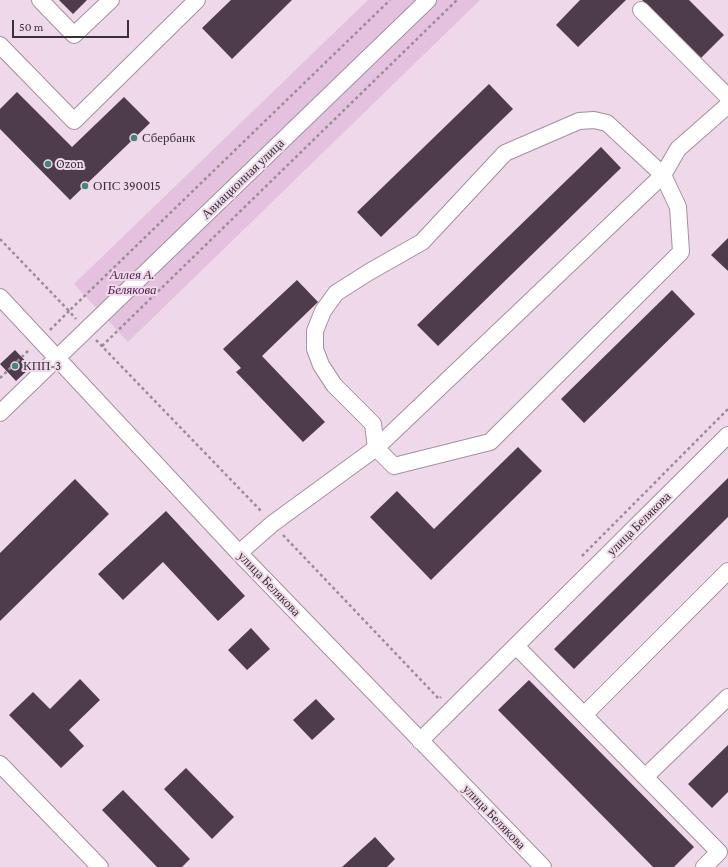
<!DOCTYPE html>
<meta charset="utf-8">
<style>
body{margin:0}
#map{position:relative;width:728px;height:867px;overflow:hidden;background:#eed8e9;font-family:"Crimson Pro",serif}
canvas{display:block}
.scale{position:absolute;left:12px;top:20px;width:117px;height:18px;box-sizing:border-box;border:2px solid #3a3138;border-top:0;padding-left:5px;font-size:12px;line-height:14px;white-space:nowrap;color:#3a3138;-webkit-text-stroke:3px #eed8e9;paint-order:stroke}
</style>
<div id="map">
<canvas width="728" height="867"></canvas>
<div class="scale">50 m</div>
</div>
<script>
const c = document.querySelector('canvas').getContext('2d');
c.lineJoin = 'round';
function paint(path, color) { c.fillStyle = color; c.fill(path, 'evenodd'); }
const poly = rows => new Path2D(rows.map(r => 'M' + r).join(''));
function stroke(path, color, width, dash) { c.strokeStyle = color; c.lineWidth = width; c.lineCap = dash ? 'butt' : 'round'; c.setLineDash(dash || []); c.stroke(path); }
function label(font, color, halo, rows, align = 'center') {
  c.font = font + ' "Crimson Pro",serif'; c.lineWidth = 4; c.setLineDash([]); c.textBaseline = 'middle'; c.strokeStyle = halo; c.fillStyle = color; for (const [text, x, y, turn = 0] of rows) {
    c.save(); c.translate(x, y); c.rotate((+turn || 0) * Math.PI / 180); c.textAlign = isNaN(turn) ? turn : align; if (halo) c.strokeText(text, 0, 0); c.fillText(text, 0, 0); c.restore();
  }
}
paint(poly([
 [368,0,480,0,128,342,74,284]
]), '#e4c1de');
paint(poly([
 [59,0,87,0,73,14],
 [231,0,292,0,232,59,202,28],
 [580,0,626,0,578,47,556,25],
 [642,0,689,0,724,35,700,59],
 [489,84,513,109,381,237,357,212],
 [17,92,72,147,124,97,150,123,70,200,0,129,0,109],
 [601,147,621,168,438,346,417,325],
 [728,238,728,271,711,255],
 [297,280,318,302,262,356,325,422,303,442,236,372,241,368,223,349],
 [672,290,695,314,584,423,561,399],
 [15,350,31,367,16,381,0,364],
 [518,447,542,471,431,580,370,517,397,491,434,529],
 [728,478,728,517,574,669,554,649],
 [75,479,109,514,0,621,0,553],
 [166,511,245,596,218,621,163,562,123,600,98,574],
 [251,628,270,649,247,670,228,650],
 [80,679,100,700,69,730,84,746,61,768,9,715,33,692,50,709],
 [529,680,694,847,674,867,653,867,498,710],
 [316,699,335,719,312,740,293,720],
 [728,745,728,792,712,808,688,784],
 [186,768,234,817,212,839,164,789],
 [123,790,190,859,182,867,157,867,102,810],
 [375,837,395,859,387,867,342,867]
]), '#4e3c4b');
const minor = poly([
 [40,0,74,35,111,0],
 [641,10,728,97],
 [0,45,74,121,197,0],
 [0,297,239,553,543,867],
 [0,413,428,0],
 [239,553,272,524,376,448,663,175,607,123,594,120,579,121,505,153,422,242,369,272,336,293,323,311,315,331,315,349,321,365,334,385,373,424,376,448,394,466,490,442,681,252,678,207,663,175,678,149,728,105],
 [516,646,719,852,704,867],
 [584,715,728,571],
 [420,741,728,435],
 [0,764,100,867],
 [645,777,728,697]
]);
stroke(minor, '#a490a0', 18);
stroke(poly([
 [0,239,69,311,390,0],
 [50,330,69,311,76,319],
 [96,340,262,512],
 [102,346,457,0],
 [0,378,29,350],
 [283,535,439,699,441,697],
 [582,556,728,409]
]), '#9c8c98', 2.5, [3, 3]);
stroke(minor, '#fff', 16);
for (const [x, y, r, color] of [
 [134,138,4,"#41867c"],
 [48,164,4,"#41867c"],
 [85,186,4,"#41867c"],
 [15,366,4,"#41867c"]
]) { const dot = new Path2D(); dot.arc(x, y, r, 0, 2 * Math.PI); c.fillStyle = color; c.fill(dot); stroke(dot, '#eed8e9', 1.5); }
label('13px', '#3a3138', '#eed8e9', [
 ["Сбербанк",142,138],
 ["Ozon",56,164],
 ["ОПС 390015",93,186],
 ["КПП-3",23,366]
], 'left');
label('13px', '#3a3138', '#eed8e9', [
 ["Авиационная улица",243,179,-44],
 ["улица Белякова",639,524,-45],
 ["улица Белякова",269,584,46],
 ["улица Белякова",494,817,46]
]);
label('italic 13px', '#52264c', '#eed8e9', [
 ["Аллея А.",132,275],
 ["Белякова",132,290]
]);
</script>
